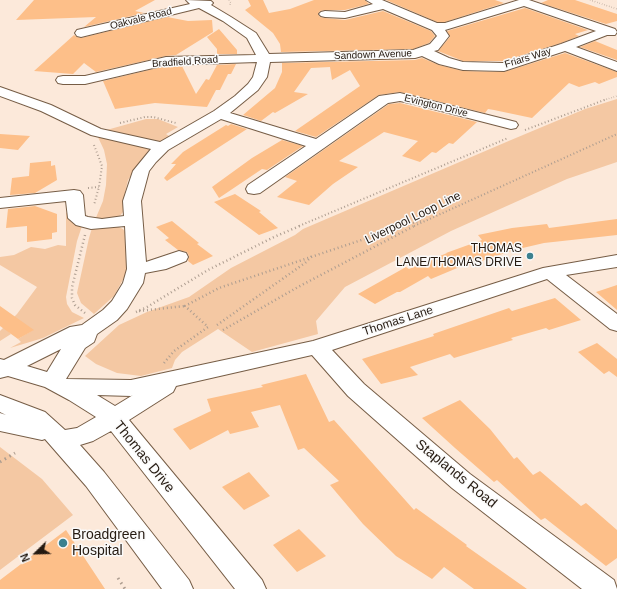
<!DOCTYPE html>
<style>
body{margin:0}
#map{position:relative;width:617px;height:589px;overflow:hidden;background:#fce9da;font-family:Arial,sans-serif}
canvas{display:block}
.north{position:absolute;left:16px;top:533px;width:40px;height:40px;-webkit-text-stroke:3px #fafafa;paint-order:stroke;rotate:247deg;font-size:11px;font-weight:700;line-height:16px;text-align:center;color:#251a11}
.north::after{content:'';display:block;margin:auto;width:14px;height:18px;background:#251a11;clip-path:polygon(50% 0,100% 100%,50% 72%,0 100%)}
</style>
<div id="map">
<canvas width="617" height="589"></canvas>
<div class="north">N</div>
</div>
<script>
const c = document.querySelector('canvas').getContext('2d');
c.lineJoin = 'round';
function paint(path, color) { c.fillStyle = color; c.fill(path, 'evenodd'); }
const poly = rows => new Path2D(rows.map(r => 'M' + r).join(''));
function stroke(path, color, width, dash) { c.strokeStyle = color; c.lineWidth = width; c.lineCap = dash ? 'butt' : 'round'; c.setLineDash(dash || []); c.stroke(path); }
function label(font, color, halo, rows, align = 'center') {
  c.font = font + ' Arial,sans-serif'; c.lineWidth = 3; c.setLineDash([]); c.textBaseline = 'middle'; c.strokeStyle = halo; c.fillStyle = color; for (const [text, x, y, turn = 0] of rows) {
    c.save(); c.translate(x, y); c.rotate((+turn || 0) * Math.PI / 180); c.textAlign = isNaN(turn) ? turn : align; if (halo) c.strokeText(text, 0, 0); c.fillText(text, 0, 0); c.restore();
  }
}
paint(poly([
 [617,99,617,162,567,179,451,231,345,287,316,321,318,334,252,352,218,329,182,352,175,360,172,368,141,376,117,373,96,364,85,356,119,325,147,312,189,297,231,268,295,235,303,229,511,140,585,109],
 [146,119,158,119,178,127,166,134,169,136,160,142,155,142,103,131],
 [97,135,150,148,128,180,124,197,123,212,119,217,95,220,103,201,106,185,107,164,104,150],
 [68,212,82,226,77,241,66,297,67,304,72,312,84,318,43,338,10,348,21,342,18,339,33,330,8,331,11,334,0,341,0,331,17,314,37,287,0,265,0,257,14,255,31,247,45,249,58,245,66,246,66,213],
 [117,226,123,229,125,232,127,262,126,274,114,296,94,314,81,303,77,293,89,238,92,228],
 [0,447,42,479,73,515,0,570]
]), '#f4c8a3');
paint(poly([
 [34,0,155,0,135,11,144,13,84,27,96,17,16,20],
 [248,0,263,0,269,13,290,9,314,0,365,0,369,4,345,10,325,10,320,11,318,14,320,17,325,18,345,20,383,11,431,31,435,36,429,43,413,49,281,52,280,44,273,33,245,10,251,6],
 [386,0,495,0,504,3,445,22,437,22],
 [548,0,575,0,617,14,617,21,606,24,541,3],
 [525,8,588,30,575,34,579,36,561,43,503,61,463,61,438,51,450,37,447,31],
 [167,17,188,21,212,20,213,32,176,55,166,56,96,72,84,63,73,74,34,71,74,35,77,37,81,38],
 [219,29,237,50,237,54,217,54,217,49,207,37],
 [595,41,617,50,617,60,580,47],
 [565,53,617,72,617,77,599,84,595,82,579,87,569,83,532,118,494,110,488,109,485,113,400,92,379,95,316,137,295,131,360,86,350,70,332,80,330,67,311,68,294,92,308,94,275,113,273,112,261,121,243,115,275,88,282,72,282,63,415,60,422,58,439,65,463,71,504,72],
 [236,64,231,74,228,74,220,90,216,90,207,107,155,103,115,109,103,81,166,66,182,66,196,94,206,79,209,80,217,65],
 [400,103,477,122,453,144,449,143,436,153,432,152,420,162,402,156,418,141,384,132,339,161,358,167,333,184,309,205,277,197,297,181,285,177,389,104],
 [231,124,247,129,167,181,164,178,176,164,171,164,183,152,226,125,228,126],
 [0,134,30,136,18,150,0,148],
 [282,140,303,146,267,170,262,169,219,198,212,187,252,158],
 [51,161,51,166,55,165,57,180,35,193,10,195,12,178,29,176,30,163],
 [235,194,261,211,259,212,278,228,259,235,214,202],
 [35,206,57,214,57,232,52,233,52,239,27,242,27,226,6,228,8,209],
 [617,219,617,235,544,243,514,250,464,267,462,266,431,279,428,276,400,292,397,292,375,304,358,294,406,267,409,269,447,253,446,253,482,240,478,235,512,228,547,224,549,228],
 [172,221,199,243,197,244,213,256,193,265,188,261,189,256,187,252,178,250,165,240,169,238,156,227],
 [617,285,617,310,596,292],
 [555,298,581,320,549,330,546,328,511,338,513,340,454,358,450,354,410,367,418,375,381,384,362,359,434,336,433,334,509,308,512,311],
 [0,306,34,330,18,339,0,326],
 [597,343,617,359,617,377,609,371,604,374,578,352],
 [306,374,329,422,334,420,414,510,416,508,467,545,466,546,527,589,474,589,444,567,432,579,396,556,363,524,330,485,339,481,304,448,298,450,280,405,251,412,259,427,230,434,228,430,190,450,173,429,211,411,207,399,263,387,261,385],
 [460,400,490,429,514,459,517,457,533,475,540,471,581,506,586,503,617,530,617,558,606,566,545,518,541,520,497,480,494,482,455,448,422,418],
 [249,472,270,496,244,510,222,487],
 [299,529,326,556,297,572,273,545],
 [66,530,105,589,0,589,0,580]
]), '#fdbf89');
const minor = poly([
 [186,0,211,1,213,3,211,5,231,17,256,33,269,54,413,50,430,44,437,36,432,30,383,9,345,18,325,17,321,16,319,14,321,12,325,11,345,12,373,4,366,0,382,0,437,23,445,23,519,0,529,0,615,29,617,32,615,35,607,35,576,47,617,62,617,71,565,51,504,71,463,70,439,64,422,56,415,58,270,62,267,77,258,90,230,113,316,139,379,96,400,93,516,122,518,125,516,128,511,129,414,104,400,101,388,103,260,193,254,194,248,193,246,189,248,185,306,146,221,119,168,150,156,162,149,171,141,201,146,262,179,251,186,253,188,257,186,261,166,269,145,273,143,283,127,309,117,320,97,334,94,342,85,348,66,379,131,380,313,341,543,268,617,255,617,267,566,275,617,314,617,331,610,329,547,279,332,350,364,384,470,474,614,580,617,589,582,589,452,488,348,396,312,355,176,386,173,392,129,420,262,580,266,589,235,589,111,431,93,441,80,445,104,472,189,580,193,589,162,589,86,486,45,439,42,440,0,431,0,413,6,415,0,412,0,395,45,412,65,430,77,428,96,417,69,400,45,387,8,376,0,378,0,359,4,360,70,327,82,325,103,310,112,301,123,283,127,269,125,226,91,229,76,225,68,218,66,201,0,208,0,198,74,190,80,191,83,195,85,216,88,217,102,219,124,216,123,201,133,171,151,149,91,135,41,111,0,96,0,87,51,105,101,129,160,142,214,111,235,96,248,84,253,77,257,62,166,65,85,84,63,84,58,83,56,80,58,77,63,76,85,76,166,57,256,55,247,38,223,21,199,8,81,37,77,36,75,33,77,30,190,4,186,0],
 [524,6,596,31,561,44,503,63,463,62,449,58,434,51,438,50,449,36,445,30,524,6],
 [61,349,47,372,27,366,61,349],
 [97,395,131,396,133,395,115,406,97,395]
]);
stroke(minor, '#765d46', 2);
stroke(poly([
 [229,0,231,3,229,6],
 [590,0,617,9],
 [604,100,617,96]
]), '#ad9d90', 1.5, [0.5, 2]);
stroke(poly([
 [120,123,145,117,153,117,176,123],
 [525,130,607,99],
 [94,145,102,166,99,187,94,205],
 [88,188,99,187],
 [299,226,508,138],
 [403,226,423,220],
 [414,226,617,134]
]), '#ad9d90', 2, [1, 2.5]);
stroke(poly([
 [85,235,72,287,72,298,75,305,85,313],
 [139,311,185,306],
 [136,312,147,307,208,270,274,237,302,225],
 [217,325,305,263,313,255],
 [223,330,298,287,416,225],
 [164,363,174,351,208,327,185,306,219,288,406,225]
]), '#ad9d90', 2.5, [1, 3]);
stroke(poly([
 [0,462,15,453],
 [118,578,125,589]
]), '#ad9d90', 3, [1.5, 4]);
paint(minor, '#fff');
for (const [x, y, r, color] of [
 [530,256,4,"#3c818f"],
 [63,543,5,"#3c818f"]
]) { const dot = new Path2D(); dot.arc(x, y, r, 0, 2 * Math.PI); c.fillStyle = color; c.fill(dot); stroke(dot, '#fafafa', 1.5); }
label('10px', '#251a11', '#fafafa', [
 ["Oakvale Road",141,19,-14],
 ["Sandown Avenue",373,55,-2],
 ["Friars Way",528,58,-17],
 ["Bradfield Road",185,62,-4],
 ["Evington Drive",436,106,14]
]);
label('12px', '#251a11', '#fafafa', [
 ["Liverpool Loop Line",413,218,-26],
 ["Thomas Lane",398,321,-18]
]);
label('12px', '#251a11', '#fafafa', [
 ["THOMAS",522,249],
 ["LANE/THOMAS DRIVE",522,263]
], 'right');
label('14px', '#251a11', '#fafafa', [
 ["Thomas Drive",144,457,51],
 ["Staplands Road",456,474,39]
]);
label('14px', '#251a11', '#fafafa', [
 ["Broadgreen",72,535],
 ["Hospital",72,551]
], 'left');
</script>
